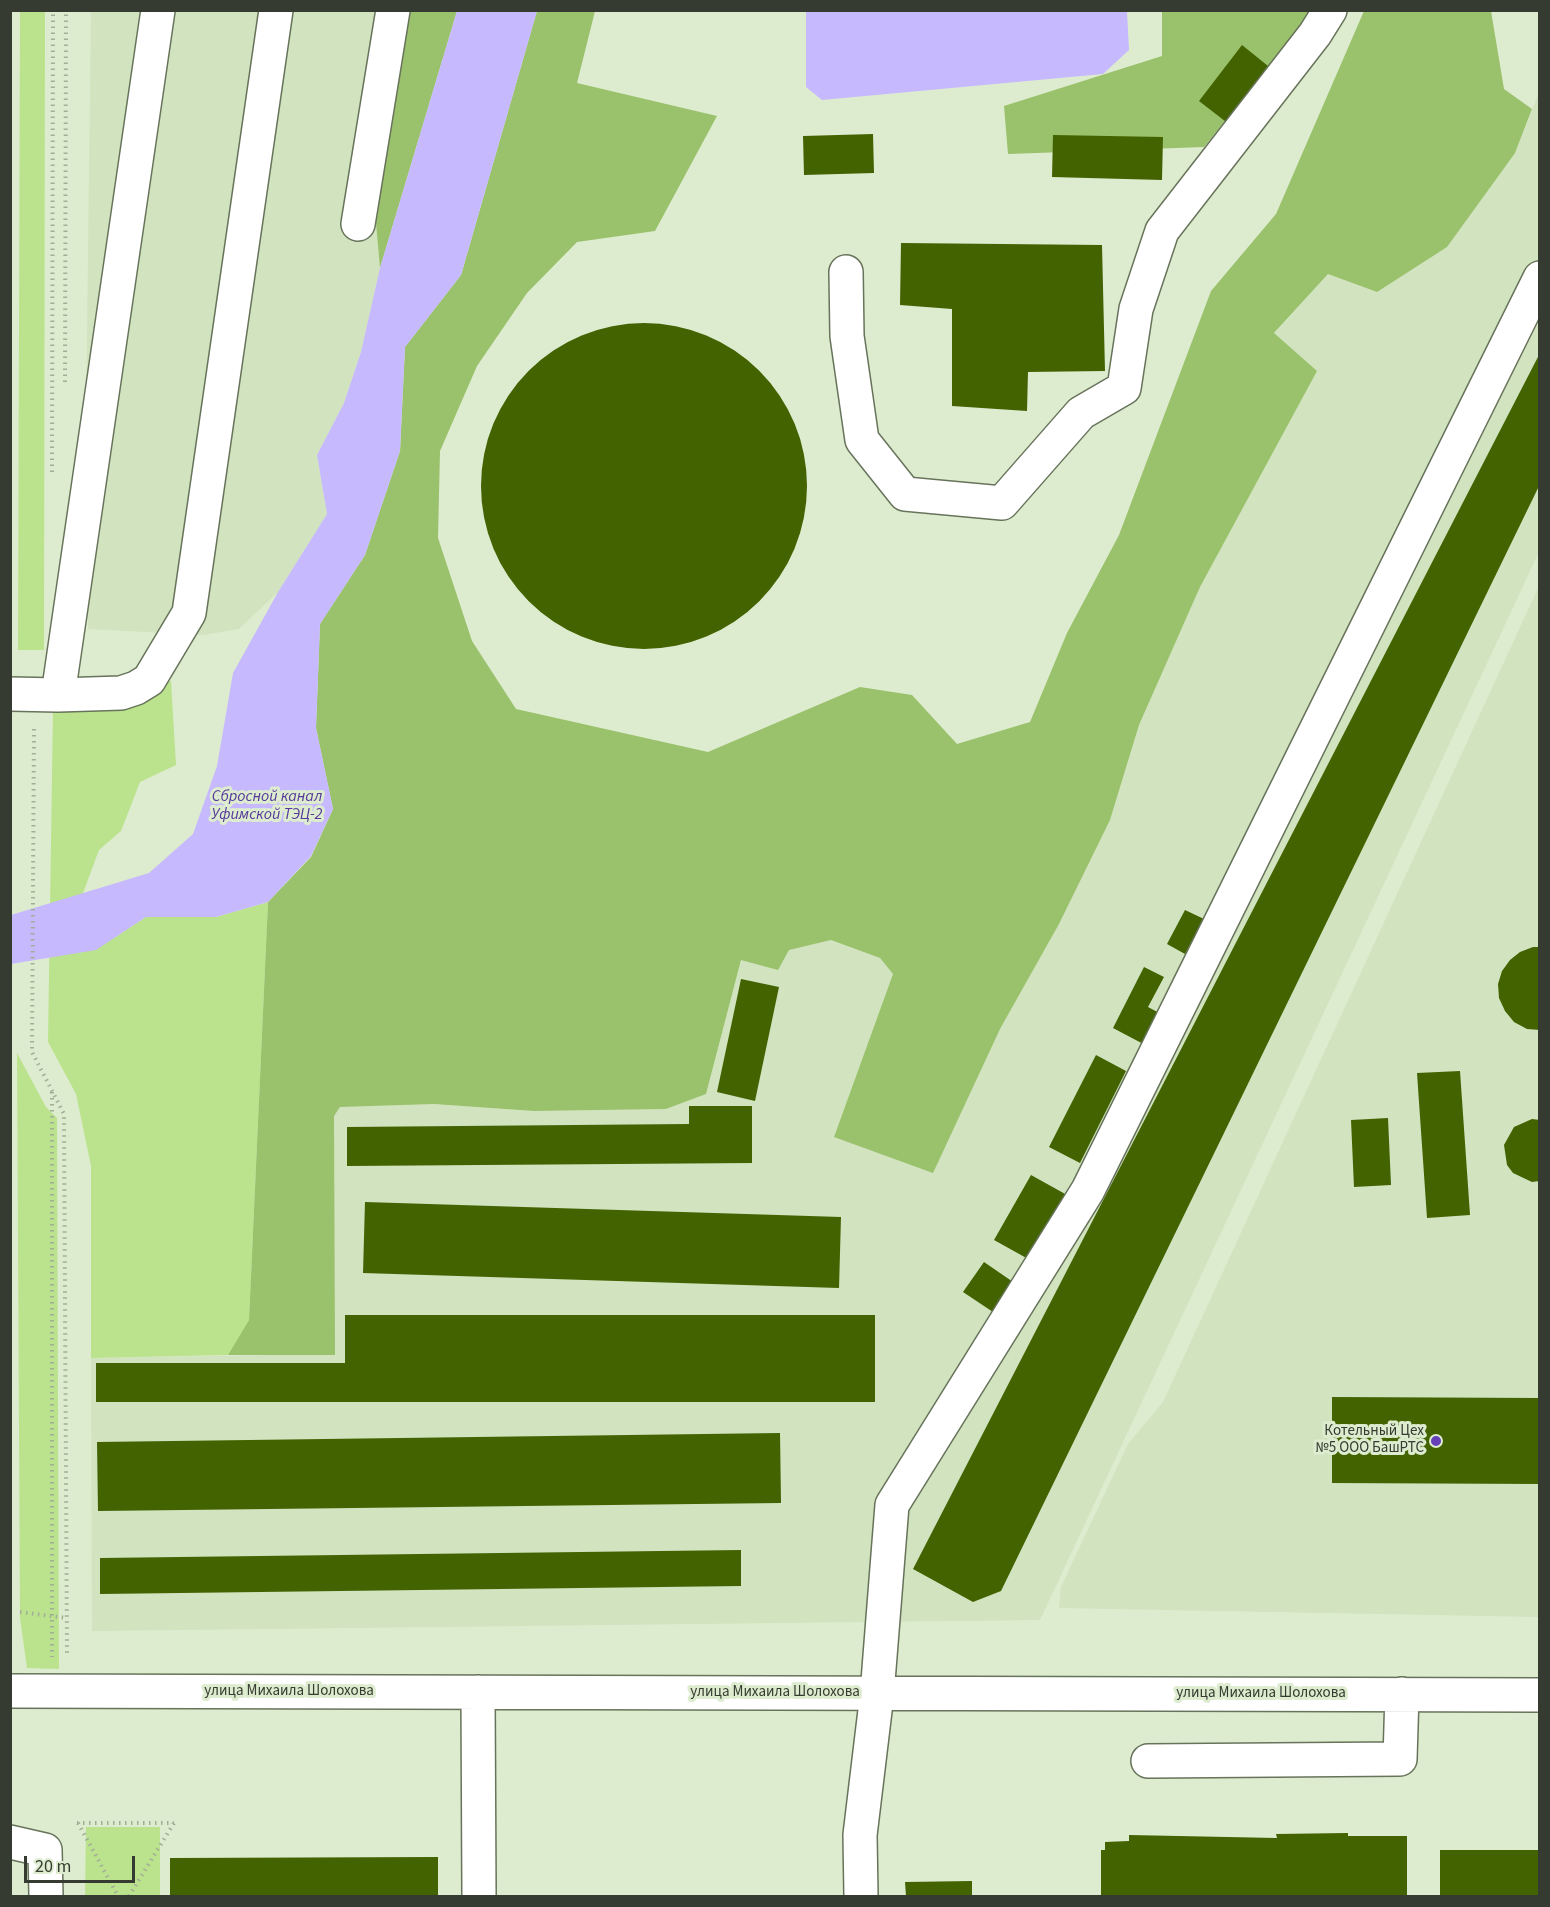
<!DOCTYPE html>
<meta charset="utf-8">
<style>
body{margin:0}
#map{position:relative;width:1550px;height:1907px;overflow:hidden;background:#ddeccf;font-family:"Source Sans 3",sans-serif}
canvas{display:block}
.frame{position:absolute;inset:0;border:12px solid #353b30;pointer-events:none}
.scale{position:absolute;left:24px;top:1856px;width:111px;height:27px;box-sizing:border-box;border:3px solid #353b30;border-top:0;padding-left:8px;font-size:18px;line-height:21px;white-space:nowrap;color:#353b30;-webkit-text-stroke:4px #ddeccf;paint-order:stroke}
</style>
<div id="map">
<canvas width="1550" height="1907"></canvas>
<div class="frame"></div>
<div class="scale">20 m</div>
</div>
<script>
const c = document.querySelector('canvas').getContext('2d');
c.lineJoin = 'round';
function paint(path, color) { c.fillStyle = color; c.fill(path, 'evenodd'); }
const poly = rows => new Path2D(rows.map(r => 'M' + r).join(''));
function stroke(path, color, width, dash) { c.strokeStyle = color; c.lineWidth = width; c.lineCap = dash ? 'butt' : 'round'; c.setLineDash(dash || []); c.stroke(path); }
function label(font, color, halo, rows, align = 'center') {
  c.font = font + ' "Source Sans 3",sans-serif'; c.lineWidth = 6; c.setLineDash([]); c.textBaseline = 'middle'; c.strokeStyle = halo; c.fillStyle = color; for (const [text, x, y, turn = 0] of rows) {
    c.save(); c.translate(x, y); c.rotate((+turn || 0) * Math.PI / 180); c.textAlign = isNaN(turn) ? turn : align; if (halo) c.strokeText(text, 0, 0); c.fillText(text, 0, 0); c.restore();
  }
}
paint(poly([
 [91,11,383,11,373,190,380,268,361,352,344,403,317,455,327,514,278,592,239,629,203,635,88,629,86,418],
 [1539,93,1539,552,1040,1620,92,1631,91,1358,334,1354,334,1115,340,1107,434,1104,534,1111,666,1109,706,1094,741,960,831,940,880,958,893,974,834,1137,1000,1029,1059,924,1110,820,1139,725,1200,587,1316,371,1274,334,1328,274,1377,292,1515,153],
 [1539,586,1539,1617,1059,1608,1061,1587,1128,1444,1163,1402]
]), '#d1e3bf');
paint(poly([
 [45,11,44,650,18,650,20,11],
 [171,681,176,765,140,782,121,831,99,850,83,893,114,938,146,917,216,917,268,902,249,1320,228,1355,91,1358,91,1166,76,1094,48,1042,53,708,117,704],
 [17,1053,46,1107,57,1118,59,1669,27,1668,20,1618],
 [86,1827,160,1827,160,1896,85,1896]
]), '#bbe38d');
paint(poly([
 [383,11,457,11,380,268,373,190],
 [537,11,595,11,577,83,717,116,655,231,577,242,527,293,477,366,440,451,438,538,472,641,516,709,708,752,860,687,912,695,957,744,1030,722,1067,633,1119,535,1211,291,1276,214,1364,11,1491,11,1504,89,1532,109,1515,153,1447,247,1377,292,1328,274,1274,333,1317,371,1200,587,1139,725,1110,820,1059,924,1000,1029,933,1173,834,1137,893,974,880,958,831,940,789,950,778,970,741,960,706,1094,666,1109,534,1111,434,1104,340,1107,334,1116,335,1355,228,1355,249,1320,268,902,311,857,333,809,316,728,320,624,365,555,400,451,405,347,461,275],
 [1162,11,1313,11,1204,147,1008,154,1004,106,1162,56]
]), '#9ac16b');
paint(poly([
 [457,11,537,11,461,275,405,347,400,451,365,555,320,624,316,728,333,809,311,856,268,902,216,917,146,917,96,950,11,964,11,915,149,873,193,834,217,766,233,673,278,592,327,514,317,455,344,403,361,352,380,268],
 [806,11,1127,11,1129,50,1103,74,822,100,806,87]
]), '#c6b9fe');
paint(poly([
 [1242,45,1273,70,1230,125,1199,101],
 [873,134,874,173,804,175,803,136],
 [1053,135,1163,137,1162,180,1052,177],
 [901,243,1102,245,1105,371,1028,372,1027,411,952,406,952,309,900,305],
 '481 486a163 163 0 1 1 326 0a163 163 0 1 1-326 0Z',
 [1540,353,1540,484,1001,1591,973,1602,913,1569],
 [1185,910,1204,919,1185,954,1167,944],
 [1533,947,1540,947,1540,1030,1527,1029,1514,1022,1505,1011,1499,998,1498,984,1502,971,1510,960,1520,952],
 [1144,967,1164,977,1148,1007,1165,1016,1149,1047,1113,1028],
 [741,979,779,987,755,1101,717,1092],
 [1096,1055,1126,1071,1080,1163,1049,1147],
 [1460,1071,1470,1215,1427,1218,1417,1073],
 [689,1106,752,1106,752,1163,347,1166,347,1127,689,1124],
 [1388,1118,1391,1185,1354,1187,1351,1120],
 [1532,1119,1540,1120,1540,1181,1532,1182,1513,1173,1507,1165,1504,1145,1514,1127],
 [1031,1175,1067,1195,1030,1260,994,1240],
 [365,1202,841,1217,839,1288,363,1273],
 [984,1262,1016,1284,996,1314,963,1292],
 [345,1315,875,1315,875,1402,96,1402,96,1363,345,1363],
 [1332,1397,1540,1398,1540,1484,1332,1483],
 [780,1433,781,1503,98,1511,97,1442],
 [741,1550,741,1586,100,1594,100,1558],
 [1348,1833,1348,1836,1407,1836,1407,1896,1101,1896,1101,1850,1105,1850,1105,1842,1129,1841,1129,1835,1277,1838,1276,1834],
 [1440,1850,1540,1850,1540,1896,1440,1896],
 [438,1857,438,1896,170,1896,170,1858],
 [972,1881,972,1896,906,1896,905,1882]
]), '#426300');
const minor = poly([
 [158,10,58,695,121,693,136,688,149,680,189,613,276,10],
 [358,224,393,10],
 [846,272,847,336,862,440,905,494,1002,503,1081,413,1124,388,1136,309,1162,231,1315,34,1330,10],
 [10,694,58,695],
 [10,1691,1540,1695],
 [478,1692,479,1896],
 [1148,1761,1400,1759,1402,1694],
 [10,1842,45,1850,46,1896],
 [861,1896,860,1835,877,1694,892,1505,1088,1190,1540,278]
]);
stroke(minor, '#67735a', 36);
stroke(poly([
 [65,382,66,10],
 [52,472,53,10],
 [34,729,32,1052,64,1114,67,1656],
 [52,1092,52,1657],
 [20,1612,67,1618],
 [77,1823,174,1823],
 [78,1823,118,1896],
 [129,1896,174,1823]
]), '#a2ae97', 4, [1.5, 4.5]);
stroke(minor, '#fff', 33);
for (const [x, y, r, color] of [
 [1436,1441,6,"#6540b8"]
]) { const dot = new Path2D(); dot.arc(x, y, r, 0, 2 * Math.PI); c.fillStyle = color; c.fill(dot); stroke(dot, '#ddeccf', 2); }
label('15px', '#353b30', '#ddeccf', [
 ["Котельный Цех",1424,1432],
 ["№5 ООО БашРТС",1424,1449]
], 'right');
label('15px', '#353b30', '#ddeccf', [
 ["улица Михаила Шолохова",289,1692],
 ["улица Михаила Шолохова",775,1693],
 ["улица Михаила Шолохова",1261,1694]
]);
label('italic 16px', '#56399a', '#ddeccf', [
 ["Сбросной канал",267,797],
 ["Уфимской ТЭЦ-2",267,815]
]);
</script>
